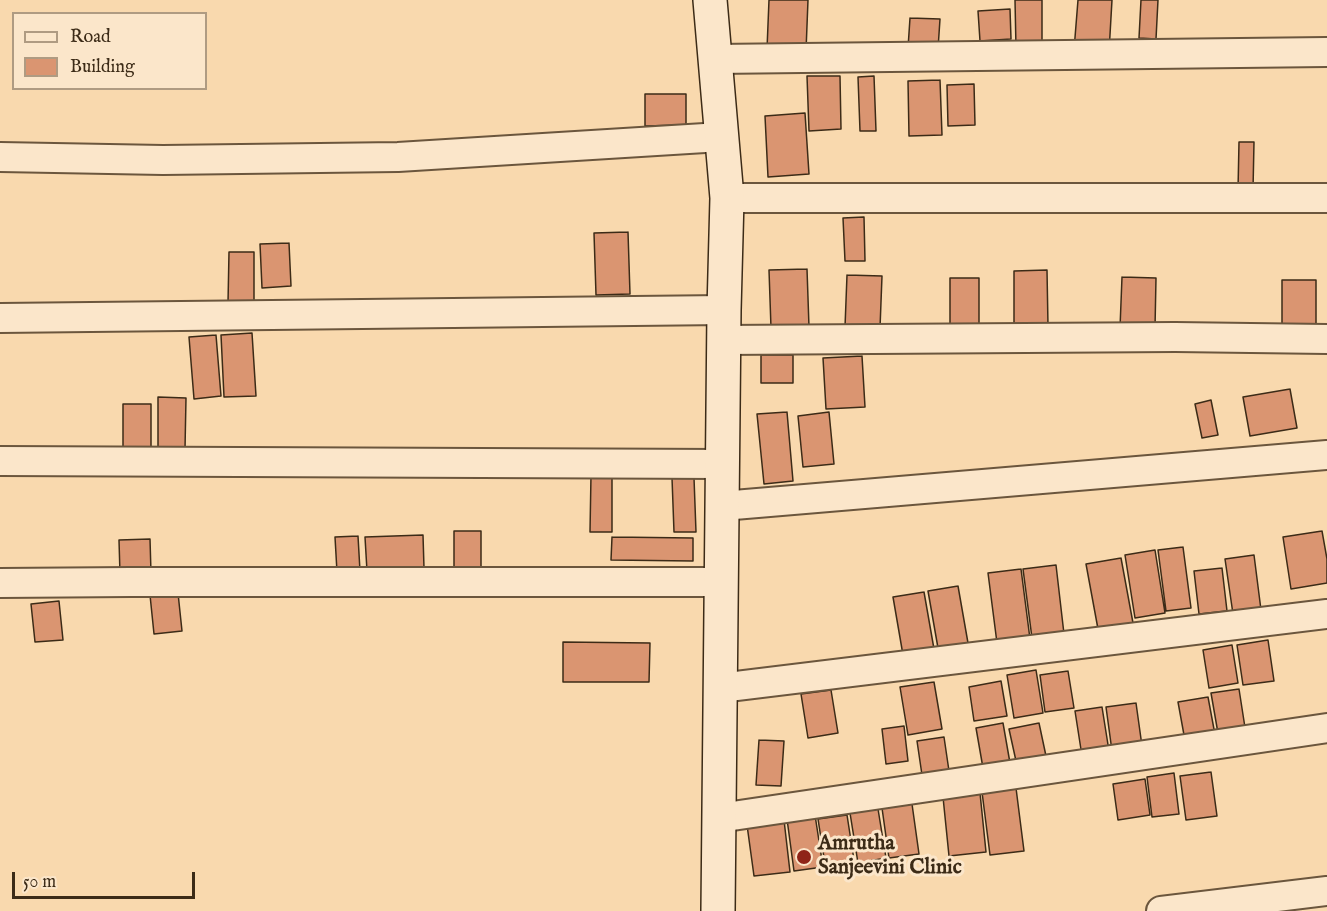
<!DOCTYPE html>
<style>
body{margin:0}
#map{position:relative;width:1327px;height:911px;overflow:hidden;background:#f9d9ae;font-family:"IM FELL English",serif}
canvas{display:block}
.legend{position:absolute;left:12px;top:12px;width:195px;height:78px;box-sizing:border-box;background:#fbe6ca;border:2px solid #af9b82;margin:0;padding:8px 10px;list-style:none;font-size:18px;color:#3c2b17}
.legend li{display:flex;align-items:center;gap:12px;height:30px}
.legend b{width:30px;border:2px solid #af9b82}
.scale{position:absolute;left:12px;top:872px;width:183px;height:27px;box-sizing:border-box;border:3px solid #3c2b17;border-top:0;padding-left:8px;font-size:18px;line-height:21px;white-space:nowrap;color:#3c2b17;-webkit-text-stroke:4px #fbe6ca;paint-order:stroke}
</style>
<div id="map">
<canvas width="1327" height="911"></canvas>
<ul class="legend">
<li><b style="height:8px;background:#fbe6ca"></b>Road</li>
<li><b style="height:16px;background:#da9571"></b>Building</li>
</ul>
<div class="scale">50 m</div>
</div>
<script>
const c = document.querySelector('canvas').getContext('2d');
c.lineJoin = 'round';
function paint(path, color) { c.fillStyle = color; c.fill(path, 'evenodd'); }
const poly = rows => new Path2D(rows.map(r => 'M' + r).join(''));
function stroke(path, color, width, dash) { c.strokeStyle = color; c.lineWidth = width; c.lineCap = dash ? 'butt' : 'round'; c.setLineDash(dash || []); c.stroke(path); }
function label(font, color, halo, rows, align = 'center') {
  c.font = font + ' "IM FELL English",serif'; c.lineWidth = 6; c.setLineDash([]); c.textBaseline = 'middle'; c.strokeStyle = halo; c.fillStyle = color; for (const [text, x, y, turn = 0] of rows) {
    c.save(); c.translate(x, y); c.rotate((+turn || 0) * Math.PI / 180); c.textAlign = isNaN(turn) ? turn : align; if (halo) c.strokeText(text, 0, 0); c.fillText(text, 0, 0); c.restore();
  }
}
const building = poly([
 [769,0,808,0,806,51,767,49,769,0],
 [1015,0,1042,0,1042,47,1016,48,1015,0],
 [1078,0,1112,0,1109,52,1074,50,1078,0],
 [1141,0,1158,0,1156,39,1139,38,1141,0],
 [1010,9,1011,39,980,41,978,11,1010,9],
 [910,18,940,19,938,49,908,48,910,18],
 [807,76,840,76,841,129,809,131,807,76],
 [874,76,876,131,860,131,858,77,874,76],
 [940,80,942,135,909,136,908,81,940,80],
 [974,84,975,125,948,126,947,85,974,84],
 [645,94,686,94,686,125,645,126,645,94],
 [805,113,809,174,768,177,765,116,805,113],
 [1239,142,1254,142,1253,190,1238,190,1239,142],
 [864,217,865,261,845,261,843,218,864,217],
 [628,232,630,294,596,295,594,233,628,232],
 [289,243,291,286,262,288,260,244,289,243],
 [229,252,254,252,254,303,228,303,229,252],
 [807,269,809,327,771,328,769,270,807,269],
 [1047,270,1048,326,1014,326,1014,271,1047,270],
 [847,275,882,276,880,328,845,327,847,275],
 [1122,277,1156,278,1155,328,1120,328,1122,277],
 [950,278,979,278,979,331,950,331,950,278],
 [1282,280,1316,280,1316,333,1282,333,1282,280],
 [252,333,256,396,224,397,221,335,252,333],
 [216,335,221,396,194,399,189,337,216,335],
 [761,355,793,355,793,383,761,383,761,355],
 [862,356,865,407,826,409,823,358,862,356],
 [1290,389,1297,428,1250,436,1243,397,1290,389],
 [158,397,186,398,185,449,158,448,158,397],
 [1211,400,1218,435,1202,438,1195,404,1211,400],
 [123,404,151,404,151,450,123,451,123,404],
 [787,412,793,481,764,484,757,414,787,412],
 [829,412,834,464,803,467,798,416,829,412],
 [591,475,612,475,612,532,590,532,591,475],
 [672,478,694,478,696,532,674,532,672,478],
 [454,531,481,531,481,572,454,573,454,531],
 [1322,531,1327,559,1327,583,1291,589,1283,537,1322,531],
 [423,535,424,568,367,571,365,537,423,535],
 [358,536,360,571,337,572,335,537,358,536],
 [612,537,693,538,693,561,611,560,612,537],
 [150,539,151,573,120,574,119,540,150,539],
 [1183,547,1191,608,1166,611,1158,550,1183,547],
 [1155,550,1165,613,1135,618,1125,555,1155,550],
 [1254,555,1261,610,1233,614,1225,559,1254,555],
 [1121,558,1133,623,1098,629,1086,564,1121,558],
 [1056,565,1064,634,1032,638,1023,569,1056,565],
 [1222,568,1227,611,1199,614,1194,571,1222,568],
 [1021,569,1030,639,997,643,988,573,1021,569],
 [958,586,968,643,938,648,928,591,958,586],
 [924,592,934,649,903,655,893,597,924,592],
 [178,593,182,631,154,634,150,595,178,593],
 [59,601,63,640,35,642,31,604,59,601],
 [1268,640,1274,681,1243,685,1237,645,1268,640],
 [563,642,650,643,649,682,563,682,563,642],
 [1232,645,1238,683,1209,688,1203,650,1232,645],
 [1036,670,1043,713,1014,718,1007,675,1036,670],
 [1068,671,1074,708,1045,712,1040,675,1068,671],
 [1001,681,1007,716,974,721,969,687,1001,681],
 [934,682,942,729,908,735,900,687,934,682],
 [1239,689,1246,734,1219,739,1211,693,1239,689],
 [831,690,838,733,808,738,801,694,831,690],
 [1208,697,1216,740,1186,746,1178,702,1208,697],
 [1136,703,1142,746,1112,751,1106,707,1136,703],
 [1102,707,1109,751,1082,756,1075,711,1102,707],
 [1003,723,1010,763,983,768,976,728,1003,723],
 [1039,723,1046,756,1016,761,1009,729,1039,723],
 [904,726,908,761,886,764,882,729,904,726],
 [944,737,949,771,922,775,917,741,944,737],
 [759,740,784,741,781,786,756,785,759,740],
 [1211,772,1217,816,1186,820,1180,776,1211,772],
 [1174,773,1179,814,1152,817,1147,777,1174,773],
 [1145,779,1150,815,1118,820,1113,784,1145,779],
 [1016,788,1024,851,990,855,982,792,1016,788],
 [980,793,986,852,949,856,943,797,980,793],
 [912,804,919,854,889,858,882,808,912,804],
 [878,809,886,858,858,863,850,813,878,809],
 [815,815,823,867,794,871,787,819,815,815],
 [847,815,854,860,825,864,818,819,847,815],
 [784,820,790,872,754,876,747,825,784,820]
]);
paint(building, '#da9571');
stroke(building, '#3c2b17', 1.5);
const minor = poly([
 [715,59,1327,52],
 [0,157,163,160,398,157,721,137],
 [727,198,1327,198],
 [0,318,724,310],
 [723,340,1175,337,1327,339],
 [0,461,722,464],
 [722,506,1327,455],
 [0,583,131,582,721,582],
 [720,688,1327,614],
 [719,818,1327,728],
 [1161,911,1327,891]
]);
const secondary = poly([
 [710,0,727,198,724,310,718,911]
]);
stroke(minor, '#6b563d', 32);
stroke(secondary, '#3c2b17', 36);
stroke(minor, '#fbe6ca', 28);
stroke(secondary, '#fbe6ca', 33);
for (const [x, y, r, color] of [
 [804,857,8,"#8f2418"]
]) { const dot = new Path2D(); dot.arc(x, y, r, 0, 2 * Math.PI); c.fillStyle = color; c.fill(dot); stroke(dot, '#fbe6ca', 2); }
label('bold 21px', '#3c2b17', '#fbe6ca', [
 ["Amrutha",818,845],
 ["Sanjeevini Clinic",818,869]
], 'left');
</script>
